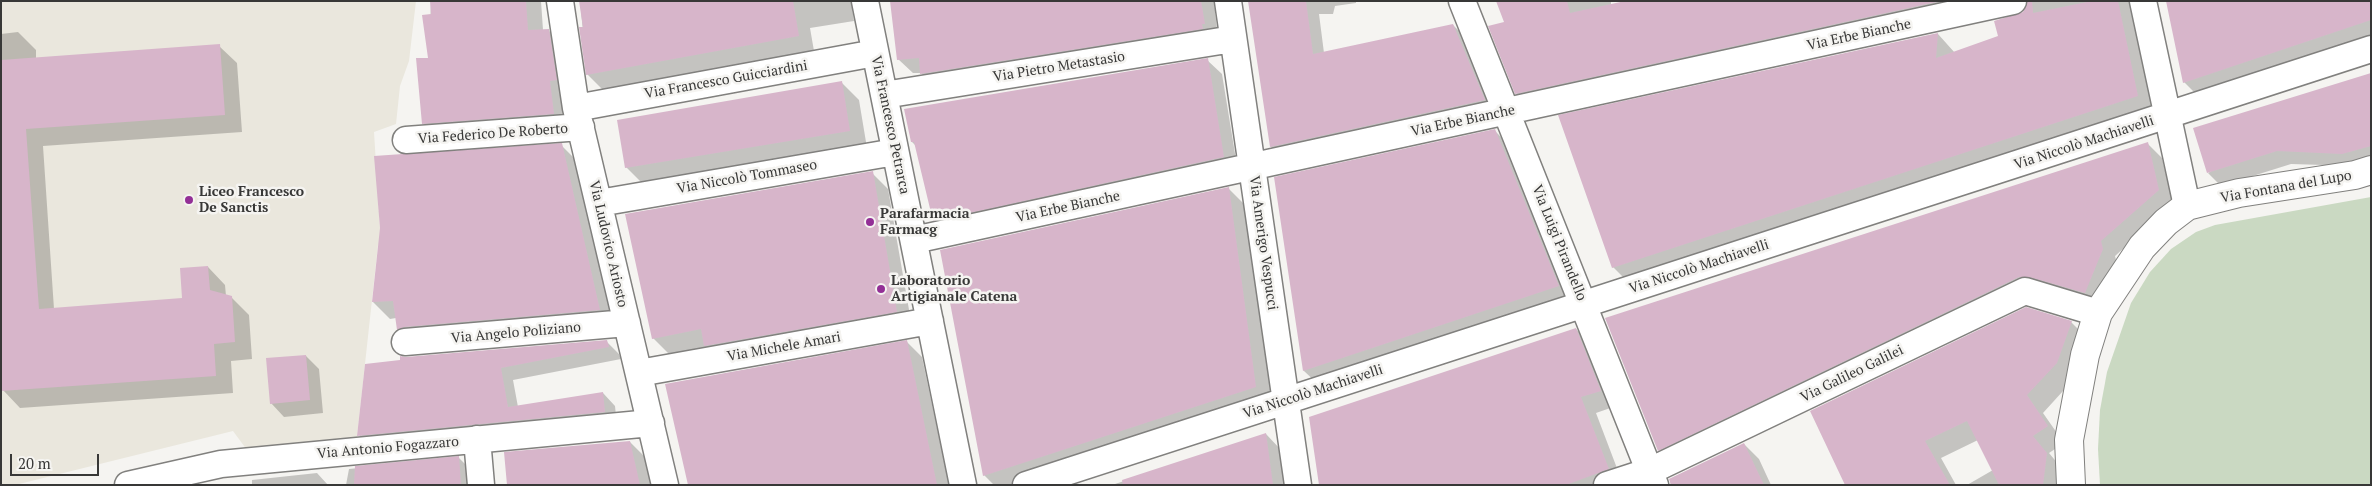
<!DOCTYPE html>
<meta charset="utf-8">
<style>
body{margin:0}
#map{position:relative;width:2372px;height:486px;overflow:hidden;background:#f5f4f1;font-family:"PT Serif",serif}
canvas{display:block}
.frame{position:absolute;inset:0;border:2px solid #383837;pointer-events:none}
.scale{position:absolute;left:10px;top:454px;width:89px;height:22px;box-sizing:border-box;border:2px solid #383837;border-top:0;padding-left:6px;font-size:15px;line-height:18px;white-space:nowrap;color:#383837;-webkit-text-stroke:4px #f5f4f1;paint-order:stroke}
</style>
<div id="map">
<canvas width="2372" height="486"></canvas>
<div class="frame"></div>
<div class="scale">20 m</div>
</div>
<script>
const c = document.querySelector('canvas').getContext('2d');
c.lineJoin = 'round';
function paint(path, color) { c.fillStyle = color; c.fill(path, 'evenodd'); }
const poly = rows => new Path2D(rows.map(r => 'M' + r).join(''));
function stroke(path, color, width, dash) { c.strokeStyle = color; c.lineWidth = width; c.lineCap = dash ? 'butt' : 'round'; c.setLineDash(dash || []); c.stroke(path); }
function label(font, color, halo, rows, align = 'center') {
  c.font = font + ' "PT Serif",serif'; c.lineWidth = 5; c.setLineDash([]); c.textBaseline = 'middle'; c.strokeStyle = halo; c.fillStyle = color; for (const [text, x, y, turn = 0] of rows) {
    c.save(); c.translate(x, y); c.rotate((+turn || 0) * Math.PI / 180); c.textAlign = isNaN(turn) ? turn : align; if (halo) c.strokeText(text, 0, 0); c.fillText(text, 0, 0); c.restore();
  }
}
paint(poly([
 [1,1,416,1,409,61,400,86,396,124,374,132,381,244,378,245,357,437,247,450,233,431,15,485,1,485]
]), '#eae7dd');
paint(poly([
 [2371,197,2371,485,2100,485,2098,449,2100,410,2107,372,2131,303,2150,272,2171,249,2196,232,2215,225]
]), '#cad9c2');
paint(poly([
 [431,1,541,1,543,30,548,30,565,47,571,130,440,140,423,123,429,59],
 [580,1,851,1,854,21,810,28,814,51,603,90,587,74],
 [892,1,1214,1,1218,38,936,88,921,73,913,73,898,59],
 [1250,1,1356,1,1356,3,1335,6,1333,14,1319,14,1324,53,1453,25,1467,39,1498,114,1285,161,1271,147],
 [1497,1,1611,1,1611,5,1631,1,2131,1,2155,113,1630,284,1613,267,1559,116,1938,34,1955,53,2000,37,2023,13,2029,3,1533,110,1516,93,1505,23],
 [2371,1,2371,43,2201,99,2184,82],
 [18,32,36,50,36,59,219,46,237,63,242,132,43,146,54,309,184,299,208,267,225,285,226,296,231,297,249,315,252,359,231,361,233,393,20,408,3,390,1,34],
 [1207,60,1222,74,1238,172,948,234,934,220,916,146,912,142],
 [2371,76,2371,162,2356,166,2291,164,2221,186,2208,173],
 [841,82,859,100,867,148,644,185,626,167],
 [1494,130,1510,146,1574,302,1320,386,1304,371,1276,178],
 [2148,144,2162,158,2173,204,2115,256,2117,264,2099,307,2045,291,1673,465,1659,450],
 [561,145,578,162,616,327,415,346,398,329,396,318,390,319,373,302],
 [872,173,888,189,912,327,721,362,707,347,669,354,653,338],
 [1228,188,1245,205,1272,404,1023,485,994,485,984,475],
 [2071,322,2088,339,2073,380,2043,413,2064,443,2049,453,2064,471,2062,485,1967,485,1993,470,1978,440,1941,458,1956,485,1846,485],
 [1576,329,1591,344,1616,406,1596,413,1623,484,1320,485],
 [606,341,619,354,621,359,513,380,518,407,603,393,615,406,617,425,371,448,359,435,406,358],
 [907,342,922,357,949,485,689,485],
 [306,356,319,369,323,413,284,417,271,403],
 [1266,434,1282,451,1287,485,1112,485],
 [630,442,644,456,651,485,508,485],
 [1744,444,1759,459,1771,485,1671,485,1670,479],
 [459,458,477,476,477,485,346,485,349,469],
 [317,473,328,485,252,485,252,480]
]), '#0003');
paint(poly([
 [430,1,526,1,528,30,549,29,557,80,550,81,554,114,422,124,416,58,428,58,422,15,431,14],
 [579,1,793,1,799,36,586,75,579,27,583,27],
 [890,1,1201,1,1205,24,1202,24,1203,29,920,74,919,58,897,60],
 [1248,1,1306,1,1313,54,1453,24,1485,100,1270,147],
 [1496,1,1567,1,1570,13,1625,1,1941,1,1515,94,1488,26,1504,22],
 [2028,1,2032,1,2033,13,2092,1,2118,1,2138,96,1612,268,1558,115,1938,33,1936,58,1998,36,1994,21,2023,12],
 [2166,1,2371,1,2371,20,2183,83],
 [220,44,225,115,26,129,39,309,182,298,180,268,208,266,210,290,232,296,235,342,214,344,216,376,1,391,1,60],
 [1208,58,1224,157,933,221,914,142,911,142,904,109],
 [2371,73,2371,146,2342,154,2277,151,2207,173,2193,128],
 [842,81,850,131,625,168,617,120],
 [1495,129,1559,286,1303,371,1274,177],
 [2148,142,2159,190,2101,241,2103,249,2085,293,2029,277,2019,277,1658,451,1605,318],
 [562,143,600,310,404,327,397,330,393,301,372,302,380,228,374,156],
 [873,171,897,312,704,346,701,329,652,339,625,214],
 [1229,187,1256,387,983,476,940,250],
 [2026,307,2072,321,2057,363,2027,395,2048,426,2033,436,2047,453,2043,485,1999,485,1967,421,1925,441,1950,485,1845,485,1810,411],
 [1576,328,1601,391,1581,397,1609,469,1566,485,1319,485,1309,417],
 [607,340,609,347,501,368,508,407,603,392,605,412,357,436,365,364,400,360,400,356,406,357],
 [907,340,937,485,688,485,665,384],
 [306,355,310,400,270,404,266,358],
 [1266,433,1273,485,1123,485,1122,480],
 [630,441,640,485,507,485,504,452],
 [1744,443,1764,485,1671,485,1669,479],
 [459,456,461,485,354,485,355,466]
]), '#d7b5ca');
const minor = poly([
 [560,1,576,108,665,485],
 [865,1,963,485],
 [1228,1,1298,485],
 [1462,1,1655,485],
 [2143,1,2187,206],
 [884,95,1233,39],
 [576,108,875,53],
 [406,140,581,127],
 [599,203,895,152],
 [914,240,2013,1],
 [405,342,627,323],
 [639,373,930,321],
 [477,439,481,485],
 [128,485,221,464,651,423],
 [1026,485,2371,49],
 [1607,485,1650,471,2025,291,2098,313]
]);
const tertiary = poly([
 [2071,485,2069,440,2085,355,2098,313,2142,247,2166,222,2187,206,2239,193,2355,175,2371,170]
]);
stroke(minor, '#81807e', 29);
stroke(tertiary, '#81807e', 30);
stroke(minor, '#fff', 26);
stroke(tertiary, '#fff', 28);
for (const [x, y, r, color] of [
 [189,200,5,"#932f96"],
 [870,222,5,"#932f96"],
 [881,289,5,"#932f96"]
]) { const dot = new Path2D(); dot.arc(x, y, r, 0, 2 * Math.PI); c.fillStyle = color; c.fill(dot); stroke(dot, '#f5f4f1', 2); }
label('14px', '#383837', '#f5f4f1', [
 ["Via Erbe Bianche",1859,35,-12],
 ["Via Pietro Metastasio",1059,67,-9],
 ["Via Francesco Guicciardini",726,80,-10],
 ["Via Erbe Bianche",1463,121,-12],
 ["Via Francesco Petrarca",890,125,78],
 ["Via Federico De Roberto",493,134,-4],
 ["Via Niccolò Machiavelli",2084,143,-18],
 ["Via Niccolò Tommaseo",747,177,-10],
 ["Via Fontana del Lupo",2286,187,-10],
 ["Via Erbe Bianche",1068,207,-12],
 ["Via Amerigo Vespucci",1263,243,82],
 ["Via Luigi Pirandello",1559,243,68],
 ["Via Ludovico Ariosto",608,244,77],
 ["Via Niccolò Machiavelli",1699,267,-18],
 ["Via Angelo Poliziano",516,333,-5],
 ["Via Michele Amari",784,347,-10],
 ["Via Galileo Galilei",1852,374,-26],
 ["Via Niccolò Machiavelli",1313,392,-18],
 ["Via Antonio Fogazzaro",388,448,-5]
]);
label('bold 14px', '#383837', '#f5f4f1', [
 ["Liceo Francesco",199,192],
 ["De Sanctis",199,208],
 ["Parafarmacia",880,214],
 ["Farmacg",880,230],
 ["Laboratorio",891,281],
 ["Artigianale Catena",891,297]
], 'left');
</script>
